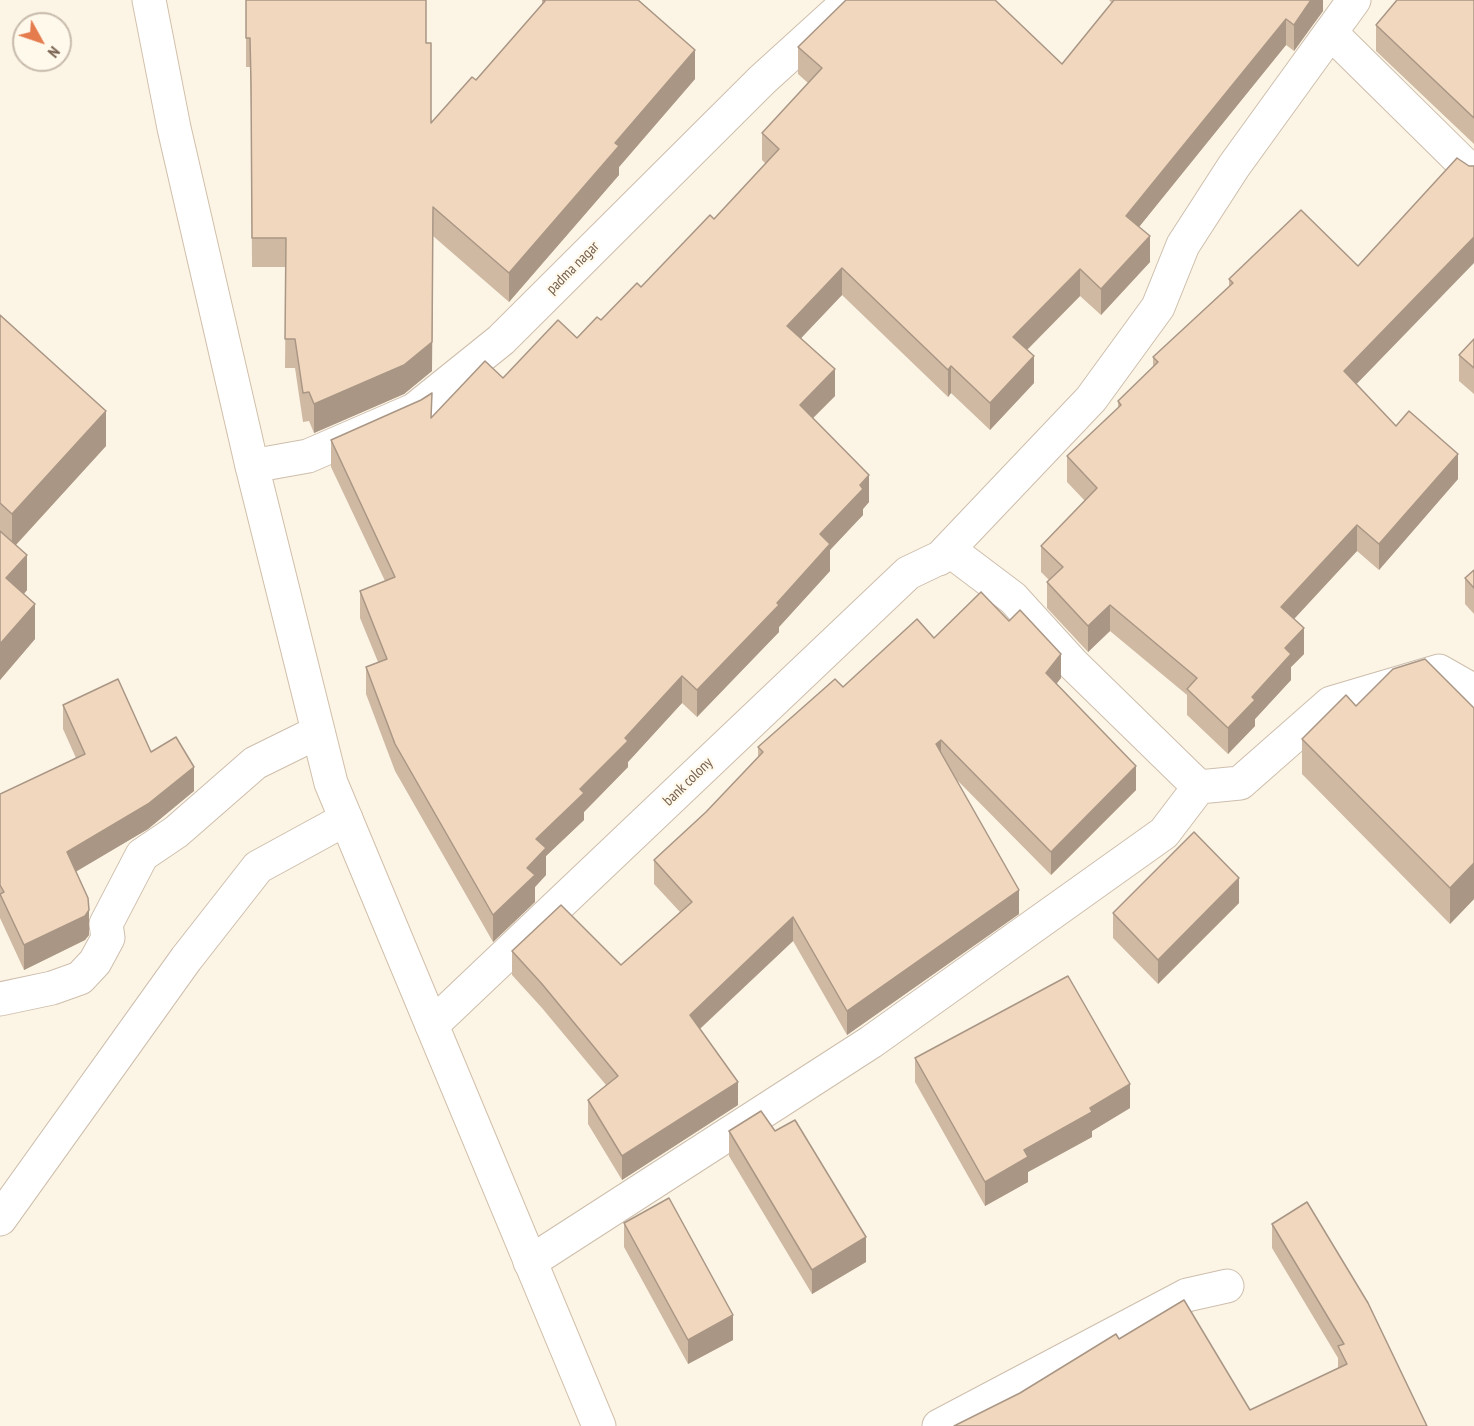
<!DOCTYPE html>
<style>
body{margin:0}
#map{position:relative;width:1474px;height:1426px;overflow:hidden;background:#fcf5e6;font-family:"PT Sans Narrow",sans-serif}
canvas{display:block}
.north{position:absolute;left:12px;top:12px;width:60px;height:60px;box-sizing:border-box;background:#fff9ec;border:2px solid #c8bbac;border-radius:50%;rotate:130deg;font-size:16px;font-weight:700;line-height:24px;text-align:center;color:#755e4b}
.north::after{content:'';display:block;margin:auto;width:21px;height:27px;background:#e47c4d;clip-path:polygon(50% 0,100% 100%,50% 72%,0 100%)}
</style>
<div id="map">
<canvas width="1474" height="1426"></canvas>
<div class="north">N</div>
</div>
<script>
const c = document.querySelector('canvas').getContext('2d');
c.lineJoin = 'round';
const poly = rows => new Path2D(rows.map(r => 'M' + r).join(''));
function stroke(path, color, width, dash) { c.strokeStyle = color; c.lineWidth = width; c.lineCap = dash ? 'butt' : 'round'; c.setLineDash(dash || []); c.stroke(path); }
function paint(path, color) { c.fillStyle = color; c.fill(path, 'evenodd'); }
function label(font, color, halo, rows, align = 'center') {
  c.font = font + ' "PT Sans Narrow",sans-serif'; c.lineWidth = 4.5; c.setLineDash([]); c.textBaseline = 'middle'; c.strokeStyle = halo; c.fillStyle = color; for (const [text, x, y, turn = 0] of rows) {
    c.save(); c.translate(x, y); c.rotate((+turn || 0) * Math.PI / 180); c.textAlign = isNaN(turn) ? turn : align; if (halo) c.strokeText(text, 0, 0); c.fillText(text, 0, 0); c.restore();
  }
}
const street = poly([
 [1331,33,1474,174],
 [252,466,308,456,414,410,501,340,762,80,850,0],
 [939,559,1091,399,1158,307,1183,245,1234,166,1354,0],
 [0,999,52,988,80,978,95,962,108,938,106,924,142,855,176,832,255,763,318,732],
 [432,1025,908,573,952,552,1013,598,1073,664,1199,787,1240,783,1331,703,1439,671,1474,691],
 [0,1219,186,959,258,867,346,819],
 [530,1262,871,1042,1164,833,1199,787],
 [939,1426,1187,1295,1227,1286]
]);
const secondary = poly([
 [149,0,174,128,252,466,331,783,599,1426]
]);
stroke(street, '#cebeac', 35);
stroke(secondary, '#d1bfa9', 35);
stroke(street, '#fff', 33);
stroke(secondary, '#fff', 33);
paint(poly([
 [246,0,426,43,431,123,476,80,542,5,542,0,638,0,695,79,619,167,619,175,509,302,433,236,432,371,404,394,314,433,309,421,303,422,295,368,285,368,286,267,252,267,251,112,250,67,246,67],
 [1109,0,1323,0,1323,11,1294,51,1286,45,1139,227,1150,262,1101,315,1080,296,1027,350,1034,383,990,430,951,393,948,397,842,295,801,338,835,396,813,418,869,502,863,509,863,515,830,550,830,571,779,627,779,632,697,717,682,703,628,762,628,767,584,812,584,820,546,856,546,875,535,887,535,902,493,942,395,771,366,694,366,667,378,662,360,618,360,591,385,581,331,467,331,440,432,418,577,338,601,320,641,287,714,219,766,164,762,160,762,133,808,83,798,74,798,47,1062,64,1112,3],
 [1474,0,1474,144,1376,51,1376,25],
 [1229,279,1356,384,1396,426,1458,479,1379,570,1357,551,1294,619,1304,654,1291,667,1291,680,1255,719,1255,726,1228,754,1187,715,1187,695,1110,631,1088,652,1047,608,1047,582,1049,580,1041,572,1041,546,1085,501,1067,482,1067,456,1118,408,1118,401,1153,367,1153,357,1229,286],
 [0,315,106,446,16,545,27,590,24,594,35,639,0,680],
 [1474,339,1474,394,1459,381,1459,355],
 [1474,570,1474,614,1465,604,1465,578],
 [934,638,1061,678,1056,684,1136,790,1051,875,955,778,1019,914,847,1035,793,941,700,1029,738,1105,622,1180,588,1124,588,1100,606,1085,542,1008,512,975,512,951,621,965,680,912,654,884,654,860,706,812,758,757,758,747,843,687],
 [63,705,151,752,194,791,148,829,76,871,89,935,85,940,24,970,0,918,0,794,76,758,63,729],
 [1356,706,1474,708,1474,899,1450,924,1302,774,1302,739],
 [1239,903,1158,984,1113,938,1113,913],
 [915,1058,1130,1108,1092,1131,1092,1137,1028,1172,1028,1182,985,1206,915,1082],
 [729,1131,866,1262,812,1294,729,1156],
 [624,1223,733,1340,688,1364,624,1247],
 [1272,1224,1427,1426,1020,1393,1119,1339,1250,1410,1338,1368,1338,1358,1272,1248]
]), '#cfb9a3');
paint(poly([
 [1311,0,1323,0,1323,11,1294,51,1294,25],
 [1286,19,1286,45,1126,243,1126,216],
 [695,50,695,79,619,167,619,175,509,302,509,273,615,143],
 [433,207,432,371,404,394,314,433,314,404],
 [1150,236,1150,262,1101,315,1101,289],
 [1474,237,1474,263,1344,397,1344,371],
 [842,268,842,295,787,353,787,326],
 [1080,269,1080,296,1013,364,1013,337],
 [1034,356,1034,383,990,430,990,403],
 [951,366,951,393,948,397,948,370],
 [835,369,835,396,800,431,800,405],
 [106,411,106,446,12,549,12,514],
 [1458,454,1458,479,1379,570,1379,544],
 [869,475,869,502,863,509,863,515,830,550,830,571,779,627,779,632,697,717,697,690,777,603,820,534],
 [1357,525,1357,551,1281,633,1281,607],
 [27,555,27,590,6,614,6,578],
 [35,604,35,639,0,680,0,644],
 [1110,605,1110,631,1088,652,1088,626],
 [1304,628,1304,654,1291,667,1291,680,1255,719,1255,726,1228,754,1228,728,1252,697,1285,648],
 [1061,654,1061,678,1046,697,1046,673],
 [682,676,682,703,628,762,628,767,584,812,584,820,546,856,546,875,535,887,535,902,493,942,493,915,527,868,536,839,625,738],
 [941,740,941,764,936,744],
 [1136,766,1136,790,1051,875,1051,852],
 [194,767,194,791,148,829,67,877,67,852],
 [1474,863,1474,899,1450,924,1450,888],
 [1239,878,1239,903,1158,984,1158,960],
 [1019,890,1019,914,847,1035,847,1011],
 [89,910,89,935,85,940,24,970,24,945],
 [793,917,793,941,690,1038,690,1015],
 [738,1082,738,1105,622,1180,622,1156],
 [1130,1084,1130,1108,1092,1131,1092,1137,1028,1172,1028,1182,985,1206,985,1182,1024,1150,1090,1108],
 [866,1237,866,1262,812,1294,812,1270],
 [733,1315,733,1340,688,1364,688,1340]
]), '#a99685');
const building = poly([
 [246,0,426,0,426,43,431,43,431,123,472,77,476,80,545,1,543,0,638,0,695,50,615,143,619,146,509,273,433,207,432,342,404,365,314,404,309,392,303,393,295,339,285,339,286,238,252,238,251,83,250,38,246,38,246,0],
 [846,0,995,0,1062,64,1114,0,1311,0,1294,25,1286,19,1126,216,1150,236,1101,289,1080,269,1013,337,1034,356,990,403,951,366,948,370,842,268,787,326,835,369,800,405,869,475,860,485,863,489,820,534,830,544,777,603,779,605,697,690,682,676,625,738,628,741,580,789,584,793,536,839,546,848,527,868,535,875,493,915,395,744,366,667,387,659,360,591,395,577,331,440,421,400,432,393,431,418,485,361,503,378,558,320,577,338,597,317,601,320,637,283,641,287,710,215,714,219,779,149,762,133,822,68,798,47,846,0],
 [1397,0,1474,0,1474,118,1376,25,1397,0],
 [1457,158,1469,166,1474,166,1474,237,1344,371,1396,426,1409,411,1458,454,1379,544,1357,525,1281,607,1304,628,1285,648,1291,654,1252,697,1255,700,1228,728,1187,689,1197,678,1110,605,1088,626,1047,582,1063,567,1041,546,1097,488,1067,456,1121,405,1118,401,1158,362,1153,357,1233,283,1229,279,1301,210,1358,266,1457,158],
 [0,315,106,411,12,514,0,503,0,315],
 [1474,339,1474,368,1459,355,1474,339],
 [0,531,27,555,6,578,35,604,0,644,0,531],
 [1474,570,1474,588,1465,578,1474,570],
 [981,592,1009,621,1020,610,1061,654,1046,673,1136,766,1051,852,941,740,936,744,1019,890,847,1011,793,917,690,1015,738,1082,622,1156,588,1100,618,1076,542,984,512,951,561,905,621,965,692,902,654,860,706,812,763,752,758,747,835,679,843,687,917,619,934,638,981,592],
 [1425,659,1474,708,1474,863,1450,888,1302,739,1346,695,1356,706,1393,669,1425,659],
 [118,679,151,752,176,737,194,767,148,804,67,852,88,898,89,910,85,916,24,945,0,894,4,892,0,885,0,794,85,754,63,705,118,679],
 [1194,832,1239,878,1158,960,1113,913,1194,832],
 [1068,976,1130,1084,1090,1108,1092,1112,1024,1150,1028,1157,985,1182,915,1058,1068,976],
 [761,1111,775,1131,795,1120,866,1237,812,1270,729,1131,761,1111],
 [669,1198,733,1315,688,1340,624,1223,669,1198],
 [1307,1202,1368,1303,1427,1426,954,1426,1020,1393,1116,1334,1119,1339,1184,1300,1250,1410,1347,1364,1338,1346,1344,1344,1272,1224,1307,1202]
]);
paint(building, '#f1d7be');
stroke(building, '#a99685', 1.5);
label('15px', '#755e4b', '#fff9ec', [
 ["padma nagar",573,268,-45],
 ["bank colony",688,782,-44]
]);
</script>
